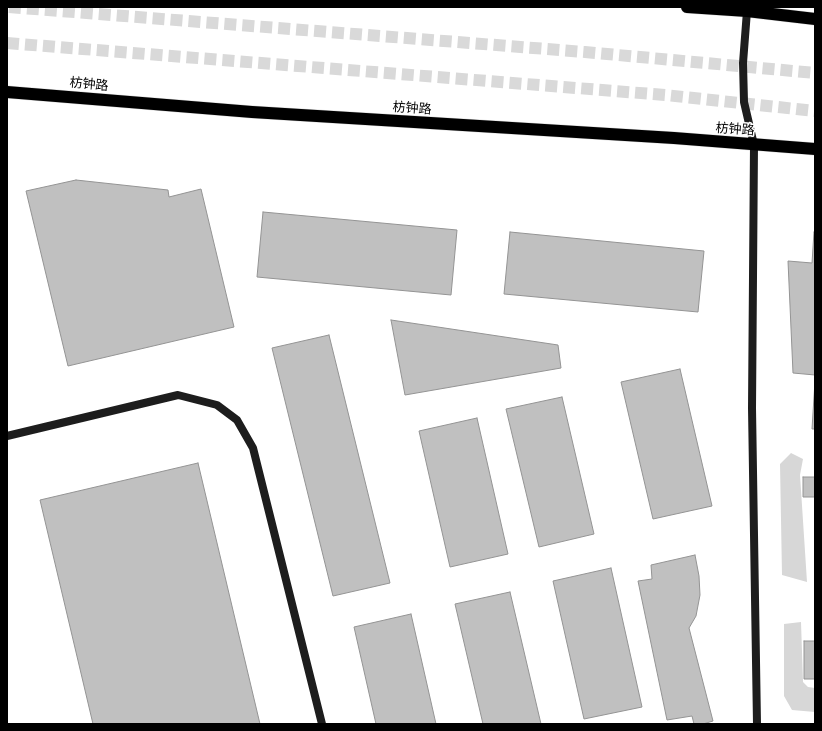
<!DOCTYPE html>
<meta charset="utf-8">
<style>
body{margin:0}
#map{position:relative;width:822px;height:731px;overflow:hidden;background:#fff;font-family:"Exo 2",sans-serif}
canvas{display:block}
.frame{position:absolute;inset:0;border:8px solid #000;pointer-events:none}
</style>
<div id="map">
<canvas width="822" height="731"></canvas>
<div class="frame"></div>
</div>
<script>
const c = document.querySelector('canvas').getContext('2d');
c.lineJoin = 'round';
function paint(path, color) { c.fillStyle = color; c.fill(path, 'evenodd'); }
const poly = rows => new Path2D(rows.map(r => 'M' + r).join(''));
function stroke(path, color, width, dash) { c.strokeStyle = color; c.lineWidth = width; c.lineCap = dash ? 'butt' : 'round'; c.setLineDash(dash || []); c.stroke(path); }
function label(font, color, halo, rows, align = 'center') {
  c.font = font + ' "Exo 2","Noto Sans SC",sans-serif'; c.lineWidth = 3; c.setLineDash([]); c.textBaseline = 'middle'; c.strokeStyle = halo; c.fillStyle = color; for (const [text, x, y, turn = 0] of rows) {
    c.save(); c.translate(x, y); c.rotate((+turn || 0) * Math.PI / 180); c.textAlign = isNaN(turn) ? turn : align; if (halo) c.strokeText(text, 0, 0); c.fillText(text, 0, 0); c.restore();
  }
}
paint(poly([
 [791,453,803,459,800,475,807,582,782,575,780,464],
 [801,622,803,682,808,687,815,688,815,712,792,710,784,696,784,624]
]), '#d7d7d7');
const building = poly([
 [76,180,168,190,169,197,201,189,234,327,68,366,26,191,76,180],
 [263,212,457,230,451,295,257,277,263,212],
 [510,232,704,251,698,312,504,294,510,232],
 [814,232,815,232,815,375,793,373,788,261,812,263,814,232],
 [391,320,558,345,561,368,405,395,391,320],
 [329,335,390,583,333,596,272,348,329,335],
 [680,369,712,506,653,519,621,382,680,369],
 [815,381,815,429,812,429,815,381],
 [562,397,594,534,539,547,506,409,562,397],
 [477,418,508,554,450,567,419,431,477,418],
 [198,463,260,724,93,724,40,500,198,463],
 [803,477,815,477,815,497,803,497,803,477],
 [695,555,699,576,700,595,696,616,689,628,713,721,703,724,694,724,692,716,667,720,638,581,652,579,651,565,695,555],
 [611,568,642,707,584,719,553,581,611,568],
 [510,592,541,724,483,724,455,604,510,592],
 [411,614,436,724,376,724,354,627,411,614],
 [804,641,815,641,815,679,804,679,804,641]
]);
paint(building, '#c0c0c0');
stroke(building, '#949494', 1);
stroke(poly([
 [9,7,585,52,815,73],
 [7,43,665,95,815,111]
]), '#d9d9d9', 12, [12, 6]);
const highway = poly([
 [687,7,747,11,815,19],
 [7,92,252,112,674,138,815,149]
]);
stroke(highway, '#dbdbdb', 13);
stroke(poly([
 [747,11,743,63,744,102,754,145,752,408,757,724],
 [7,436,178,395,217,405,237,420,253,448,322,724]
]), '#1d1d1d', 8);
stroke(highway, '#000', 12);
label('13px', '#000', '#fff', [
 ["枋钟路",89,84,5],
 ["枋钟路",412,108,4],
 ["枋钟路",735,129,4]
]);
</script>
